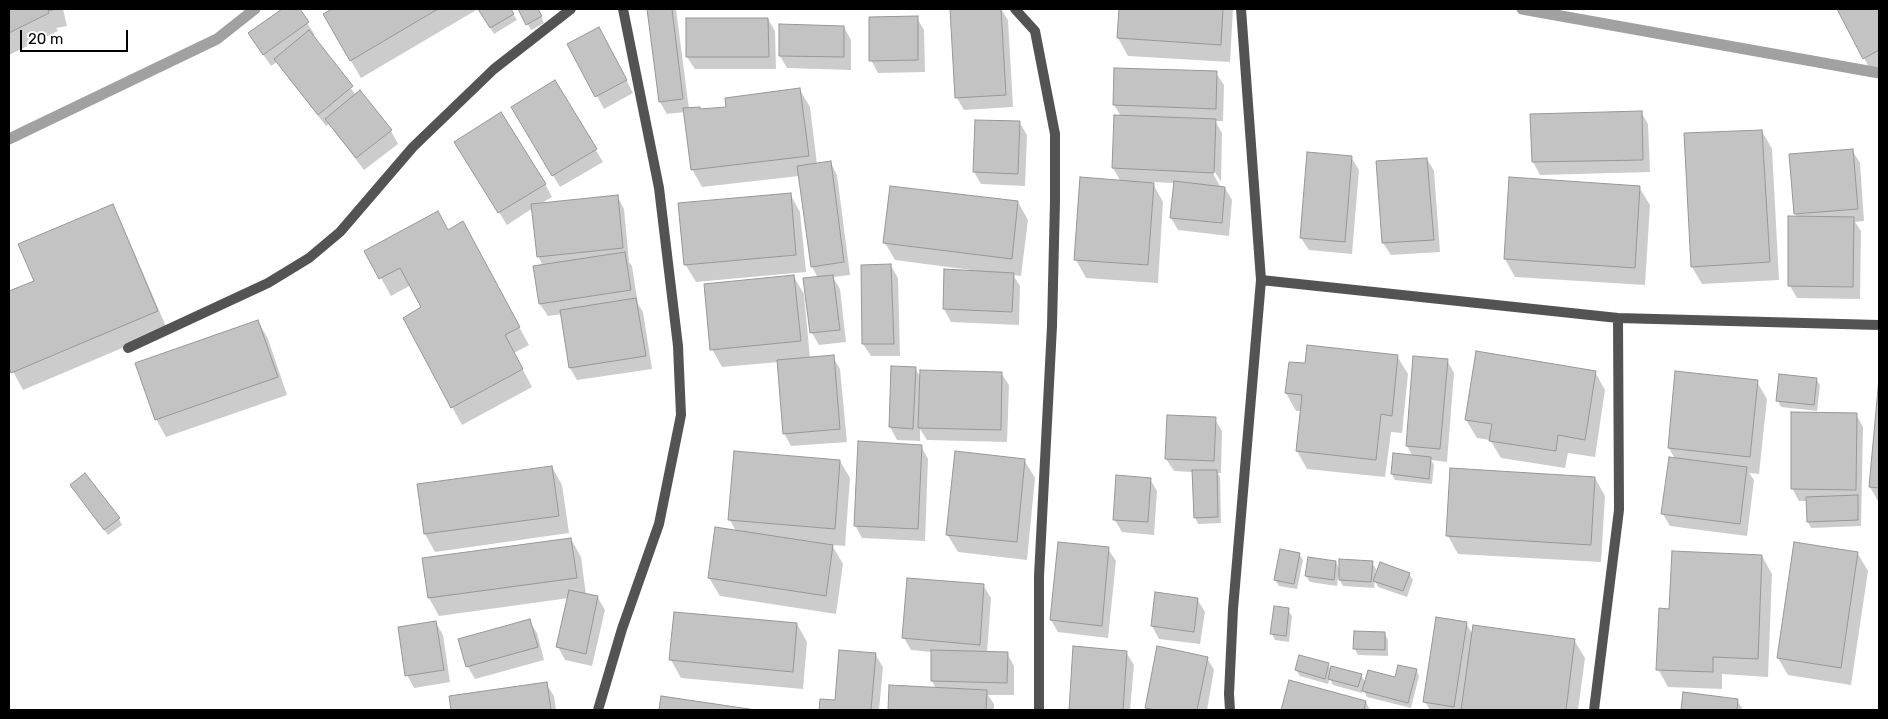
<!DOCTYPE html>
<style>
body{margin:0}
#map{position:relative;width:1888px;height:719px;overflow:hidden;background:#fff;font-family:Rubik,sans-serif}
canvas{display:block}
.frame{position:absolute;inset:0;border:10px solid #000;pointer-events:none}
.scale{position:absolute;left:20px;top:30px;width:108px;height:22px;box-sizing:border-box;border:2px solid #000;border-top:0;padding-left:6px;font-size:15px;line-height:18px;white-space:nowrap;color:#000;-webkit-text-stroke:4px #fff;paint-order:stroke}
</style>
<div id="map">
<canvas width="1888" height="719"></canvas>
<div class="frame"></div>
<div class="scale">20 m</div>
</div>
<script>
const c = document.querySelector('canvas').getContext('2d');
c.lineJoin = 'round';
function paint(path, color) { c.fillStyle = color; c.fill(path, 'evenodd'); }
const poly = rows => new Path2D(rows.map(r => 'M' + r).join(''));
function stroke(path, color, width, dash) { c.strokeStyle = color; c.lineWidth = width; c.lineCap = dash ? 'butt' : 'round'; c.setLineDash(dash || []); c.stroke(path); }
paint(poly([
 [9,9,63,9,67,26,56,28,58,31,9,55],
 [284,9,298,9,315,35,312,37,356,95,391,131,398,144,364,170,329,124,326,126,283,71,277,62,271,66,249,34],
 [334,9,478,9,361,78,324,15],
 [479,9,510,9,517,20,494,34],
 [519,9,537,9,544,23,531,30],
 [648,9,676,9,689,109,700,110,727,108,800,90,810,107,817,164,830,162,837,175,850,275,833,277,840,289,846,342,819,345,812,333,818,278,812,267,799,176,702,187,692,169,685,112,667,114,660,102],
 [1001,9,1008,20,1013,107,964,110,957,98,951,10],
 [1120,9,1233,9,1230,62,1128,56,1118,38],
 [1838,9,1877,9,1879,13,1879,66,1871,71],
 [917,18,924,30,925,72,878,73,871,60],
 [768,19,775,31,776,69,695,69,687,57],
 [844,27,851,40,851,70,787,68,780,56],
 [606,41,633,93,604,109,569,44],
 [1216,73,1224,85,1223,121,1215,121,1222,133,1221,182,1212,167,1210,168,1220,186,1225,188,1232,200,1229,236,1178,230,1171,218,1175,183,1152,182,1163,202,1158,283,1086,278,1076,260,1121,182,1113,168,1121,116,1114,105],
 [555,82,603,162,560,187,512,107],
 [1641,112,1648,124,1650,172,1540,175,1533,162,1532,115],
 [1020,123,1027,135,1025,186,981,184,974,172],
 [1762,131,1772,149,1779,280,1702,284,1692,267],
 [1852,150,1860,163,1864,221,1855,222,1861,231,1860,299,1797,298,1790,286,1797,218,1795,213],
 [463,155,545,184,552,197,540,204,617,196,624,209,629,262,632,266,638,304,643,312,652,369,577,380,570,368,562,314,548,316,540,304,543,266,538,256,533,208,507,225],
 [1351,157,1359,170,1352,254,1309,250,1301,238],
 [1427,159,1434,171,1440,252,1391,255,1383,243],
 [1639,187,1650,205,1645,285,1515,277,1505,259],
 [790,194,800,212,806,272,696,282,685,264],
 [1018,202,1028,220,1021,276,1013,275,1020,286,1019,325,951,322,944,309,971,270,895,260,885,243],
 [112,206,122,224,167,329,23,390,9,364,9,293,36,281],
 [448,231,472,241,529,345,514,353,532,387,462,425,452,407,423,308,411,285,391,296,366,251],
 [891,266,898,278,900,356,871,356,863,344],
 [794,277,804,294,810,358,833,357,840,369,847,442,791,446,784,433,779,362,722,367,712,349],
 [258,321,268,339,287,395,166,437,156,419],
 [1397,356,1408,374,1402,433,1391,432,1385,477,1307,469,1297,451,1301,411,1296,411,1286,393,1307,365],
 [1447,360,1454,373,1447,462,1431,460,1434,465,1432,484,1395,480,1392,474,1413,457,1407,446],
 [915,368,921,378,1001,373,1009,385,1007,442,927,440,920,429,920,441,897,440,890,427],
 [1595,372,1605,390,1595,457,1568,453,1565,468,1501,458,1490,440,1477,438,1466,420],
 [1816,379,1820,385,1817,411,1781,407,1778,401],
 [1757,382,1767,399,1759,474,1749,473,1754,480,1747,536,1670,526,1663,514,1675,459,1669,448],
 [1879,391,1879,503,1870,487],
 [1856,414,1863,427,1861,526,1811,528,1808,522,1807,501,1799,501,1792,488],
 [1215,419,1222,431,1221,473,1218,473,1220,477,1221,523,1198,524,1195,517,1193,472,1174,471,1166,459],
 [921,446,928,459,925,541,862,538,855,525],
 [840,461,850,478,845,546,832,545,843,564,836,614,720,596,709,578,736,531,730,520],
 [1025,461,1035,478,1027,560,958,552,947,534],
 [552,467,562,485,569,533,435,552,425,534],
 [1595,478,1605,496,1601,562,1458,554,1448,536],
 [1150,479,1157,491,1154,535,1122,532,1114,519],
 [71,485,119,519,122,525,108,535],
 [571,539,581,557,586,595,598,598,605,610,592,666,565,660,558,647,569,598,439,616,429,598,423,559],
 [1108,549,1116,561,1108,638,1058,632,1051,620],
 [1299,554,1303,560,1297,589,1279,586,1275,580],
 [1858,554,1868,571,1851,685,1788,675,1778,658],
 [1762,556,1772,574,1768,677,1722,674,1722,689,1668,687,1658,669,1671,610],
 [1336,562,1340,570,1372,563,1376,569,1375,576,1409,574,1413,580,1407,597,1378,587,1375,581,1374,588,1343,586,1338,577,1337,586,1310,582,1306,576],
 [983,585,991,598,987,653,1007,653,1014,666,1014,695,988,695,994,704,994,710,889,710,890,686,936,689,932,681,932,652,911,650,904,638],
 [1197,599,1205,612,1200,644,1159,639,1152,626],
 [1288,610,1292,616,1289,642,1275,640,1272,634],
 [529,621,537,633,544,660,475,679,468,667,460,640],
 [436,623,443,635,450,682,414,688,407,675],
 [1466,623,1473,635,1574,640,1585,658,1578,710,1430,710,1425,702],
 [797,624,807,642,803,689,681,678,671,660],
 [1355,633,1385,634,1388,640,1388,656,1358,655,1355,649],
 [1074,648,1126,652,1134,665,1130,710,1070,710],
 [875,654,883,667,879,710,820,710,821,700,836,701],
 [1207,658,1214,670,1207,710,1148,710,1146,708],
 [1328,665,1331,670,1361,675,1366,683,1396,679,1416,670,1419,676,1411,708,1367,697,1363,689,1362,693,1333,685,1330,679,1328,684,1300,676,1296,670],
 [1290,682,1366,702,1370,710,1282,710],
 [546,684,554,696,556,710,453,710,451,697],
 [1684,694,1737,700,1743,710,1682,710],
 [662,697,748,710,660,710]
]), '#0003');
stroke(poly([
 [1522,9,1879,73],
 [9,139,217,39,255,9]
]), '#a1a1a1', 11);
const building = poly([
 [9,9,58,9,48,11,49,13,9,33,9,9],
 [282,9,300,9,309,22,263,55,248,33,282,9],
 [332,9,438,9,350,61,323,14,332,9],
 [478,9,511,9,514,14,490,28,478,9],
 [518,9,538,9,542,16,526,25,518,9],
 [647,9,672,9,683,99,659,102,647,9],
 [950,9,1001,9,1006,95,955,98,950,9],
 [1119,9,1223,9,1221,45,1117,38,1119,9],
 [1837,9,1878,9,1879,12,1879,50,1863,59,1837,9],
 [918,16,918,60,869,61,869,17,918,16],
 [686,18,768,18,769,57,686,57,686,18],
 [779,24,844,26,844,57,779,56,779,24],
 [599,27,627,80,595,97,567,44,599,27],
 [309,30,353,86,318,115,274,59,309,30],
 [1114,68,1217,71,1216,109,1113,105,1114,68],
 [555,80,597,149,552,176,511,107,555,80],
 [800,88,809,156,691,170,683,108,700,107,700,109,726,107,725,98,800,88],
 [360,90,392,130,356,158,325,119,360,90],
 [1642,111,1643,160,1532,162,1530,114,1642,111],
 [501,112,546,184,498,213,454,142,501,112],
 [1114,115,1216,119,1214,173,1112,168,1114,115],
 [975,120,1020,121,1018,174,973,172,975,120],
 [1762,130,1770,262,1691,267,1684,133,1762,130],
 [1853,149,1858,209,1794,214,1789,154,1853,149],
 [1307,152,1352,156,1345,242,1300,238,1307,152],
 [1427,158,1434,240,1382,243,1376,161,1427,158],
 [831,161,844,262,811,267,797,166,831,161],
 [1080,177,1154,183,1148,265,1074,260,1080,177],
 [1509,177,1640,186,1635,268,1504,259,1509,177],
 [1174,181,1225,187,1222,223,1170,218,1174,181],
 [890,186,1018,201,1012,259,883,243,890,186],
 [791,193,796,255,684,265,678,203,791,193],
 [618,195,623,248,537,257,531,204,618,195],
 [113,204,158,311,11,373,9,367,9,291,34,281,18,244,113,204],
 [438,211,448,230,463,221,520,327,505,335,523,369,451,408,403,318,421,307,400,268,379,279,364,251,438,211],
 [1788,216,1854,217,1853,287,1788,286,1788,216],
 [625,252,631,290,539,304,533,266,625,252],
 [891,264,894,344,862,344,861,265,891,264],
 [944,269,1014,273,1012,312,943,309,944,269],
 [794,275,801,341,710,350,704,284,794,275],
 [833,275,840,330,810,333,803,278,833,275],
 [636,298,646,356,569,368,560,310,636,298],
 [258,320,278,377,155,420,135,363,258,320],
 [1307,345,1398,355,1392,416,1381,414,1376,460,1296,451,1302,395,1285,393,1289,362,1305,363,1307,345],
 [1476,351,1596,371,1585,440,1558,435,1556,451,1489,441,1492,424,1465,420,1476,351],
 [834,355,840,429,783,434,777,360,834,355],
 [1413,356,1448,359,1440,449,1406,446,1413,356],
 [891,366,916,367,913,429,889,427,891,366],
 [920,370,1002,372,1001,430,918,428,920,370],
 [1675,371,1758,380,1750,457,1668,448,1675,371],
 [1779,374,1817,378,1814,405,1776,401,1779,374],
 [1879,378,1879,488,1869,487,1879,378],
 [1791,412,1857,413,1856,490,1791,489,1791,412],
 [1167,415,1216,417,1214,461,1165,459,1167,415],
 [858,441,922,445,918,529,854,526,858,441],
 [734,451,840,460,835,529,728,520,734,451],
 [955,451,1025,459,1017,542,946,535,955,451],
 [1393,453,1431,457,1429,479,1391,474,1393,453],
 [1669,457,1747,467,1740,524,1661,514,1669,457],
 [552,466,559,516,424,534,417,484,552,466],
 [1450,468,1595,477,1591,545,1446,536,1450,468],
 [1192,470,1217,470,1218,517,1194,518,1192,470],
 [85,473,120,518,104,530,70,485,85,473],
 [1116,475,1151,478,1148,522,1113,520,1116,475],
 [1858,495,1858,520,1807,522,1806,497,1858,495],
 [715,527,833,545,826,596,708,578,715,527],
 [571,538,577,578,428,598,422,558,571,538],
 [1058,542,1109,547,1102,626,1050,620,1058,542],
 [1794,542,1858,552,1841,668,1777,658,1794,542],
 [1280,549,1300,553,1294,584,1274,580,1280,549],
 [1672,551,1762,555,1758,659,1713,657,1713,672,1656,670,1659,608,1669,609,1672,551],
 [1308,557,1336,561,1334,580,1305,576,1308,557],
 [1339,559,1373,561,1371,582,1339,580,1339,559],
 [1380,562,1410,573,1403,591,1373,581,1380,562],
 [907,578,984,584,980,645,902,638,907,578],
 [569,590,598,596,586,654,556,647,569,590],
 [1155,592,1198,598,1194,632,1151,626,1155,592],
 [1274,606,1289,608,1286,636,1270,634,1274,606],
 [674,612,797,623,793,672,669,660,674,612],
 [1436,617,1467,622,1454,707,1423,702,1436,617],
 [530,619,538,647,466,667,458,639,530,619],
 [436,621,444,670,405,676,398,627,436,621],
 [1473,625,1575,639,1566,710,1461,710,1473,625],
 [1354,631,1385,632,1385,650,1353,649,1354,631],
 [1073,646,1127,651,1123,710,1069,710,1073,646],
 [1157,646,1208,657,1197,710,1155,710,1145,708,1157,646],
 [839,650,876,653,871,710,819,710,820,699,835,700,839,650],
 [931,650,1008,652,1007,683,931,681,931,650],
 [1299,655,1329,663,1325,679,1295,670,1299,655],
 [1398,665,1417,669,1408,703,1362,691,1368,670,1395,677,1398,665],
 [1331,666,1362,674,1358,687,1328,679,1331,666],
 [1289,680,1366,701,1364,710,1281,710,1289,680],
 [547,682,551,710,451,710,449,696,547,682],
 [889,685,987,690,986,710,888,710,889,685],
 [1683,692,1738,699,1737,710,1681,710,1683,692],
 [661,696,756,710,659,710,661,696]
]);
paint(building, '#c3c3c3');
stroke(building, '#979797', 1);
stroke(poly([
 [1015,9,1035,31,1055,134,1055,201,1052,326,1039,576,1039,710],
 [1261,280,1618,318,1879,325],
 [128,348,268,283,309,258,340,232,413,147,494,69,571,9],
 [598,710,622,629,659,524,681,415,678,346,659,188,623,9],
 [1230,710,1229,694,1233,609,1261,280,1241,9],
 [1594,710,1619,510,1618,318]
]), '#535353', 10);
</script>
